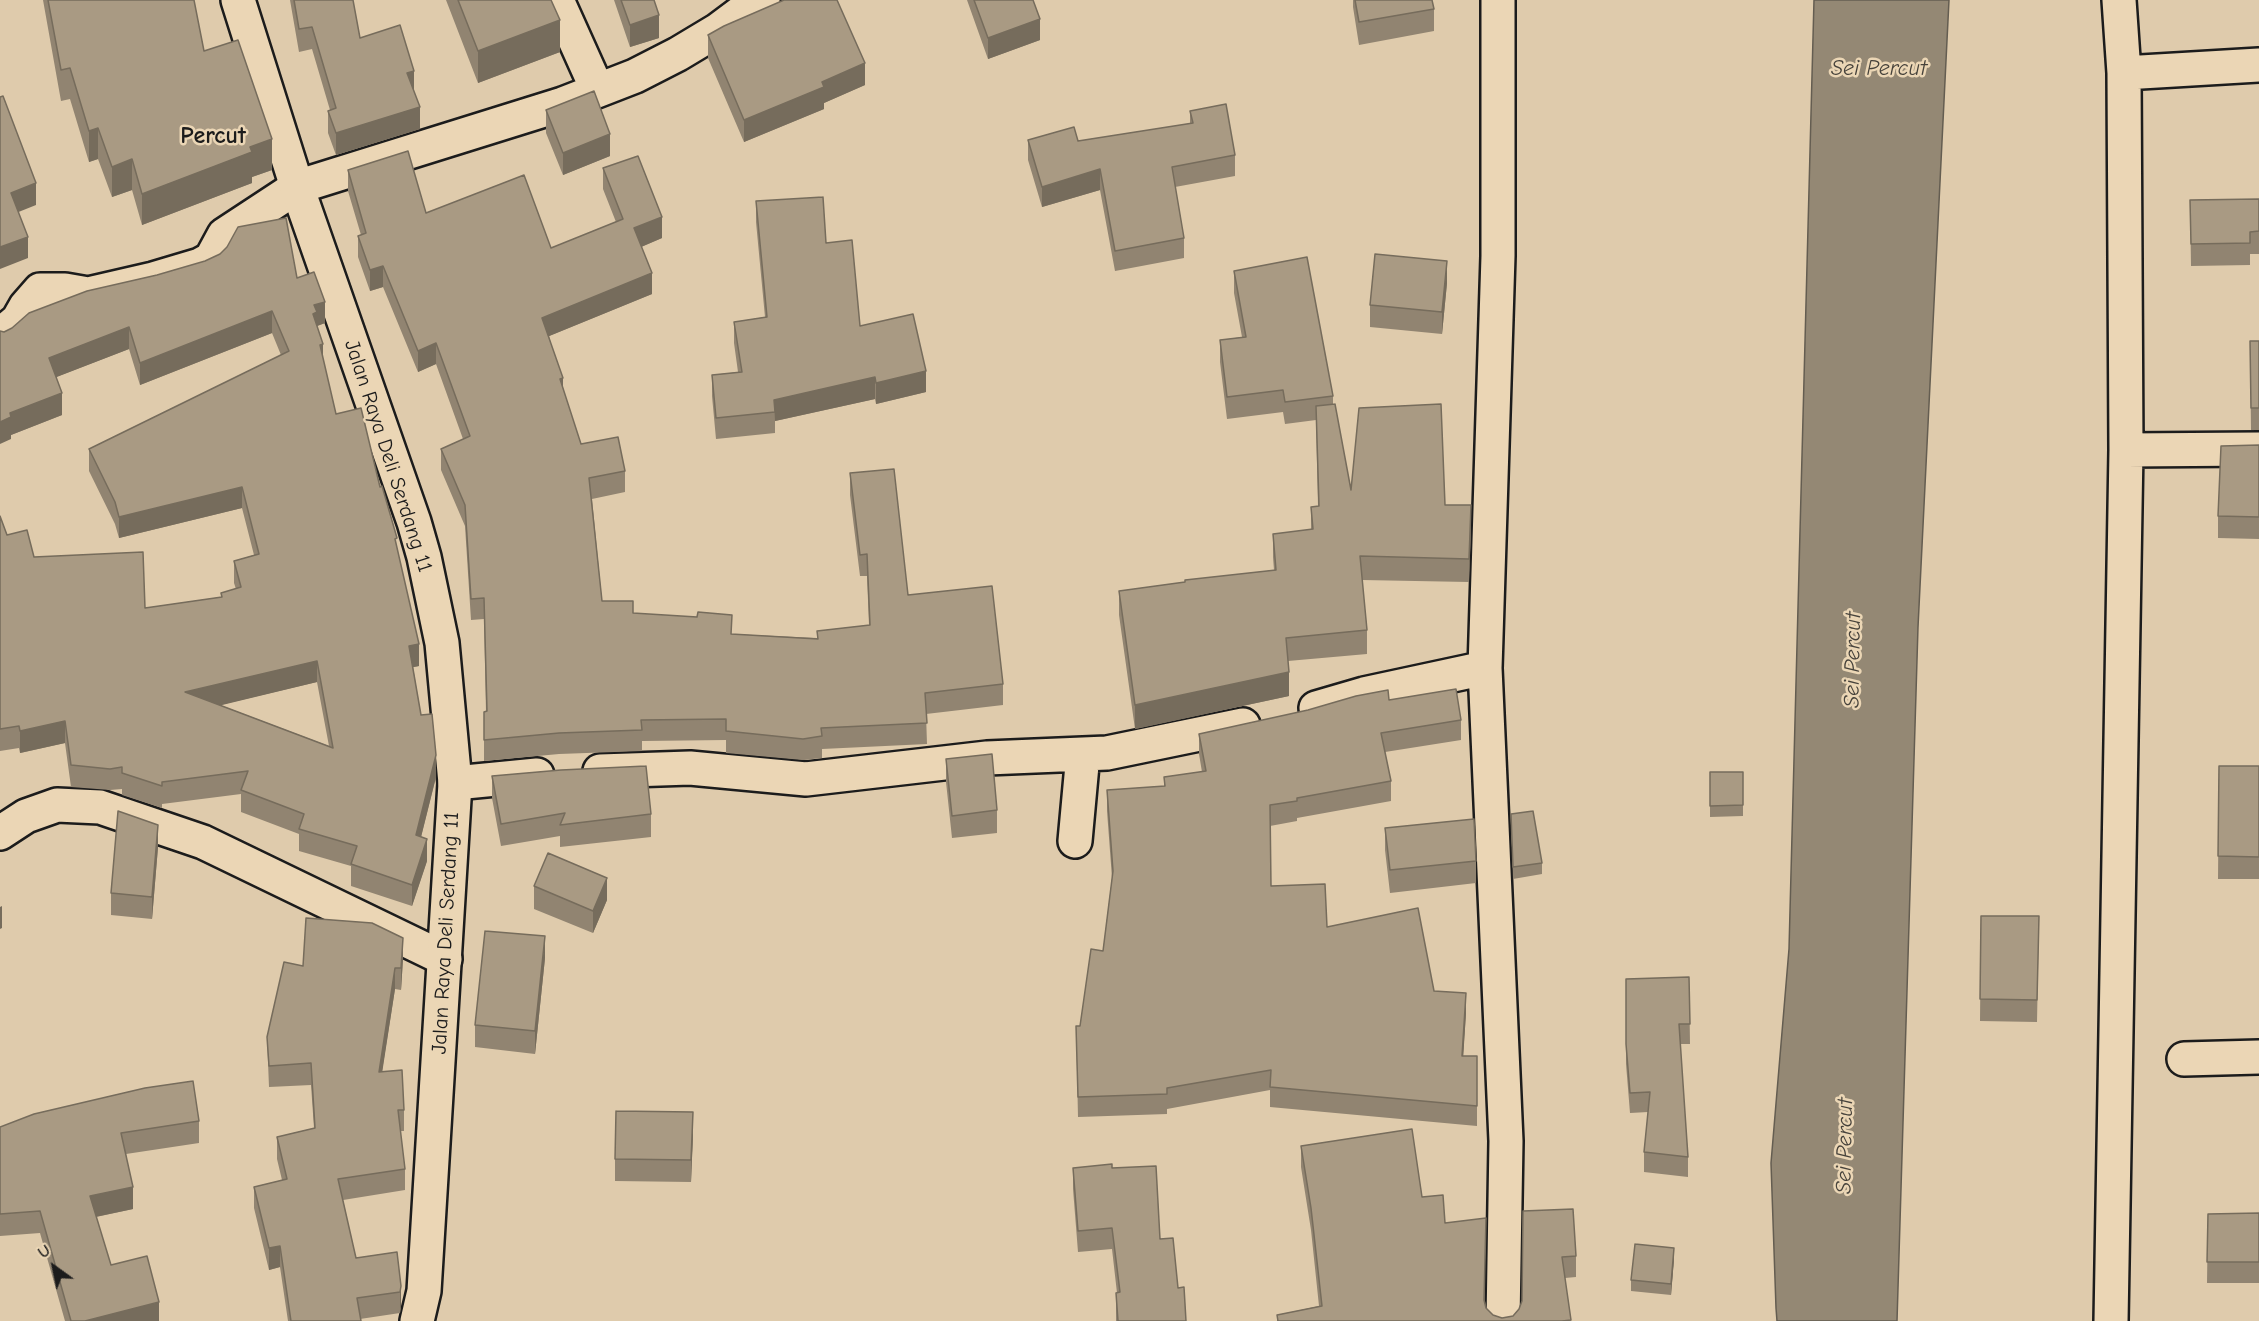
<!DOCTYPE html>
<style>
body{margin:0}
#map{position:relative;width:2259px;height:1321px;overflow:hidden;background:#dfcbac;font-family:"Comic Neue",sans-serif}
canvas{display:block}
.north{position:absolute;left:24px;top:1237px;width:60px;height:60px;-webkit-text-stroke:4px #ebd6b5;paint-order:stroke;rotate:327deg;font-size:16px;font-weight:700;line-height:24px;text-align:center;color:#1c1c1c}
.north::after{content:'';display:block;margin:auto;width:21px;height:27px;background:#1c1c1c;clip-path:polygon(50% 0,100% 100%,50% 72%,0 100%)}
</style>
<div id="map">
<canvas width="2259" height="1321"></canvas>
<div class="north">U</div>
</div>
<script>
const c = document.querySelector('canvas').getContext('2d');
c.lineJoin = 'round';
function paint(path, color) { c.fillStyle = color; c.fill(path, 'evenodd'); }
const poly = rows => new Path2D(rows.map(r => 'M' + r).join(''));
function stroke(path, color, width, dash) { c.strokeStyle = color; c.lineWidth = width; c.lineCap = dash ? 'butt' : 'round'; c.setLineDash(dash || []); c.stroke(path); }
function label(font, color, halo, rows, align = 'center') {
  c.font = font + ' "Comic Neue",sans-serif'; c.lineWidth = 5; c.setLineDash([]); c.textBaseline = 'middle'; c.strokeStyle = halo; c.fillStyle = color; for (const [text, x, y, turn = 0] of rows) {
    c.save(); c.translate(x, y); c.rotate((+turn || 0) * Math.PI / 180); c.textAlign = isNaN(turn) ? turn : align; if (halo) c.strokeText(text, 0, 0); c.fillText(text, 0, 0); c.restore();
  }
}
const water = poly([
 [1814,0,1949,0,1918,627,1897,1321,1777,1321,1776,1308,1771,1163,1789,949,1814,0]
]);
paint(water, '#948874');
stroke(water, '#645d51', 1.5);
const street = poly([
 [557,0,597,89],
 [1498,0,1498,256,1485,668,1506,1141,1503,1321],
 [2124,73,2259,65],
 [0,335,18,320,26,306,40,290,65,290,88,294,153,279,200,265,211,259,224,235,297,187,563,104,635,76,678,54,718,30,754,3,763,0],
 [2126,450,2259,449],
 [1316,708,1364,694,1485,668],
 [600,771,690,768,806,779,987,758,1107,753,1243,725],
 [455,783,537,775],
 [0,833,26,816,57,805,100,807,203,842,445,959],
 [1075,841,1083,754],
 [2184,1059,2259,1057],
 [2111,1321,2126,450,2124,73,2119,0]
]);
const secondary = poly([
 [238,0,297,187,414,522,424,557,442,643,455,783,424,1291,417,1321]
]);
stroke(street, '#1c1c1c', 38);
stroke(secondary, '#1c1c1c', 38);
stroke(street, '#ebd6b5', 33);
stroke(secondary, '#ebd6b5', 33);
paint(poly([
 [43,0,194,0,204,51,272,170,252,177,252,183,142,225,132,190,112,197,98,159,89,162,70,99,61,101],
 [290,0,353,0,360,38,414,93,420,129,336,155,328,133,328,111,330,110,312,49,299,52],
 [446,0,551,0,560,52,478,83],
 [614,0,654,0,659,38,630,47],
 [967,0,1033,0,1040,40,988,59],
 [1353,0,1432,0,1434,9,1434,31,1359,45,1353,7],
 [708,35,865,85,824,103,824,109,744,142,708,58],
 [546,110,610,156,563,175,546,133],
 [1190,111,1235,155,1235,176,1175,187,1184,238,1184,258,1115,271,1100,190,1042,207,1028,160,1028,140,1078,141,1190,124],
 [603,168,662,238,641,247,652,294,549,336,563,390,581,444,625,471,625,492,592,499,602,601,633,613,732,634,817,638,817,631,869,625,867,576,860,576,850,495,850,473,908,595,1003,684,1003,705,926,714,927,744,822,749,822,758,803,760,726,753,726,740,642,741,642,751,559,754,484,761,484,712,486,712,484,619,471,620,465,526,441,470,441,449,463,439,436,364,418,372,383,287,370,291,358,257,358,236,361,235,348,191,348,170,426,213,551,248,616,222,603,189],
 [2259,199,2259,254,2250,254,2250,265,2191,266,2190,200],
 [756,201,826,243,860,326,926,392,876,404,875,399,775,421,775,433,716,439,712,396,712,375,738,372,734,343,734,322,765,317,756,222],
 [1234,271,1333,396,1333,404,1351,490,1445,505,1471,529,1469,582,1362,580,1367,630,1367,654,1288,661,1289,696,1135,729,1119,615,1119,591,1274,570,1273,557,1273,534,1311,530,1311,507,1318,506,1316,420,1285,424,1283,412,1227,419,1220,362,1220,340,1242,337,1234,293],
 [297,278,325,323,317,326,323,358,336,414,380,487,397,548,419,666,413,667,421,715,436,777,421,837,427,861,412,906,351,886,351,866,299,851,299,834,241,812,241,794,162,804,162,808,122,795,122,789,110,790,71,787,65,743,20,753,19,748,0,751,0,516,7,535,34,557,145,608,221,597,221,593,236,589,234,583,234,561,254,555,242,508,119,538,115,524,89,471,89,449,281,355,272,333,140,385,129,349,56,377,62,415,11,435,11,439,4,332],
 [317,682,329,746,220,705],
 [1447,283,1442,334,1370,327,1370,305],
 [2250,341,2259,341,2259,430,2251,430],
 [2259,445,2259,539,2218,538,2218,516],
 [1389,700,1461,720,1461,740,1385,752,1391,781,1391,801,1297,818,1297,821,1270,826,1271,886,1327,927,1434,991,1466,1013,1463,1056,1477,1056,1477,1126,1270,1107,1270,1090,1167,1109,1167,1114,1078,1117,1076,1026,1080,1026,1103,951,1112,878,1107,811,1107,790,1164,786,1164,777,1202,772,1199,754,1199,734],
 [946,759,997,810,997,833,952,838,946,782],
 [2219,766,2259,766,2259,879,2218,879],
 [1710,772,1743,772,1743,816,1710,817],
 [492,776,651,814,651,837,560,847,560,836,501,846,492,798],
 [1511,814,1542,863,1542,874,1513,879],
 [1385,828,1476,861,1476,883,1390,893,1385,850],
 [158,847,152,919,111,915,111,893],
 [534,886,607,900,593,933,534,909],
 [1981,916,2039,916,2037,1022,1980,1021],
 [545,958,535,1054,475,1047,475,1025],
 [403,959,401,990,395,989,382,1071,404,1110,404,1131,400,1131,405,1169,405,1190,343,1200,356,1258,397,1252,401,1307,400,1313,360,1319,361,1321,288,1321,280,1267,269,1270,254,1208,254,1187,282,1180,277,1159,277,1137,314,1128,311,1085,269,1087,267,1037,303,966],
 [1689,977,1690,1044,1680,1044,1688,1157,1688,1177,1644,1172,1644,1152,1648,1112,1630,1113,1626,1064,1626,979],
 [199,1121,199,1143,126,1154,133,1209,96,1217,111,1265,159,1321,65,1321,40,1233,0,1236,0,1127],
 [693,1134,691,1182,615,1181,615,1159],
 [1301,1146,1422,1197,1445,1223,1485,1301,1486,1308,1493,1315,1502,1318,1513,1316,1519,1309,1522,1301,1523,1211,1576,1256,1576,1277,1565,1278,1571,1321,1277,1321,1277,1315,1319,1306,1311,1230,1301,1167],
 [1073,1168,1112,1168,1160,1239,1178,1288,1186,1321,1116,1321,1116,1293,1117,1293,1112,1249,1078,1252,1073,1189],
 [2259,1213,2259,1283,2207,1283,2208,1214],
 [1674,1259,1671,1295,1631,1291,1631,1280]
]), '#918471');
paint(poly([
 [659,15,659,38,630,47,630,25],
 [1040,19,1040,40,988,59,988,38],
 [560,20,560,52,478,83,478,51],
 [865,63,865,85,824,103,824,109,744,142,744,120,822,82],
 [414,71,414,93,407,73],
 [420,107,420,129,336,155,336,133],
 [98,128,98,159,89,162,89,131],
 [610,134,610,156,563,175,563,153],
 [272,139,272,170,252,177,252,183,142,225,142,194,250,147],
 [132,159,132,190,112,197,112,167],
 [1100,169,1100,190,1042,207,1042,187],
 [36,183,36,205,11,215,11,193],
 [662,217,662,238,634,250,634,228],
 [28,237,28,258,0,269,0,247],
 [1447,261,1447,283,1442,334,1442,312],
 [383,266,383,287,370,291,370,270],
 [652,273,652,294,542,339,542,318],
 [325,302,325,323,317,326,313,314,314,305],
 [272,311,272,333,140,385,140,363],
 [129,327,129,349,49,380,49,358],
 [436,343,436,364,418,372,418,351],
 [323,344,323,366,320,345],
 [926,371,926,392,876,404,876,383],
 [875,377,875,399,775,421,774,400],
 [563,378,563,399,560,379],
 [62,393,62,415,11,435,11,439,0,444,0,422,10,413],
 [242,487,242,508,119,538,119,517],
 [1471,505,1471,529,1469,582,1469,559],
 [419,644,419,666,409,668,409,646],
 [317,661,317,682,185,714,185,692],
 [1289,672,1289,696,1135,729,1135,705],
 [65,721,65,743,20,753,20,731],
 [436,755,436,777,416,857,416,835],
 [158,825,158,847,152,919,152,897],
 [427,839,427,861,412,906,412,885],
 [607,878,607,900,593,933,593,911],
 [2,906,2,928,0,929,0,907],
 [545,936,545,958,535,1054,535,1031],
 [403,938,403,959,401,990,401,968],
 [395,968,395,989,379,1093,379,1072],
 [1466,993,1466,1013,1462,1076,1462,1056],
 [693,1112,693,1134,691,1182,691,1160],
 [133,1187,133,1209,90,1218,90,1196],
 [280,1246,280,1267,269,1270,269,1248],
 [1674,1248,1674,1259,1671,1295,1671,1284],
 [401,1286,401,1307,400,1313,400,1292],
 [159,1302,159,1321,85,1321]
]), '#766c5c');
const building = poly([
 [48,0,194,0,204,51,238,40,272,139,250,147,252,152,142,194,132,159,112,167,98,128,89,131,70,68,61,70,48,0],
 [294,0,353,0,360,38,400,25,414,71,407,73,420,107,336,133,328,111,336,108,312,27,299,29,294,0],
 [458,0,551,0,560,20,478,51,458,0],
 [621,0,654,0,659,15,630,25,621,0],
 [784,0,837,0,865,63,822,82,824,87,744,120,708,35,724,26,784,0],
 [974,0,1033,0,1040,19,988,38,974,0],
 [1355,0,1432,0,1434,9,1359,22,1355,0],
 [594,91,610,134,563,153,546,110,594,91],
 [3,96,36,183,11,193,28,237,0,247,0,97,3,96],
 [1226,104,1235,155,1172,167,1184,238,1115,251,1100,169,1042,187,1028,140,1074,127,1078,141,1193,123,1190,111,1226,104],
 [408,151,426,213,524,175,551,248,623,219,603,168,638,156,662,217,634,228,652,273,542,318,563,378,560,379,581,444,618,437,625,471,589,478,602,601,633,601,633,613,697,617,698,612,732,615,731,634,818,639,817,631,870,625,867,554,860,555,850,473,894,469,908,595,992,586,1003,684,925,693,927,723,821,728,822,736,803,739,726,731,726,719,641,720,642,730,559,733,484,740,484,712,487,711,484,598,471,599,465,505,441,449,470,436,436,343,418,351,383,266,370,270,358,236,366,233,348,170,408,151],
 [823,197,826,243,852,240,860,326,913,314,926,371,876,383,875,377,774,400,775,412,716,418,712,375,742,372,734,322,767,317,756,201,823,197],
 [2259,199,2259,231,2250,232,2250,243,2191,244,2190,200,2259,199],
 [286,218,297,278,314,272,325,302,314,305,317,312,313,314,323,344,320,345,336,414,361,408,380,487,382,486,397,538,395,539,419,644,409,646,421,715,432,714,436,755,416,835,427,839,412,885,351,864,357,846,299,829,304,814,241,790,248,771,162,782,162,786,122,773,122,767,110,769,71,765,65,721,20,731,19,726,0,729,0,516,7,535,27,530,34,557,143,552,145,608,222,597,221,593,241,587,234,561,259,554,242,487,119,517,115,502,89,449,289,351,272,311,140,363,129,327,49,358,62,393,10,413,11,417,0,422,0,331,4,332,12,328,29,313,87,291,157,275,205,261,220,254,227,247,238,227,286,218],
 [317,661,333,748,185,692,317,661],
 [1375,254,1447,261,1442,312,1370,305,1375,254],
 [1307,257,1333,396,1285,402,1283,390,1227,397,1220,340,1246,337,1234,271,1307,257],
 [2250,341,2259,341,2259,408,2251,408,2250,341],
 [1335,404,1351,490,1359,408,1441,404,1445,505,1471,505,1469,559,1360,556,1367,630,1286,638,1289,672,1135,705,1119,591,1185,582,1185,580,1276,570,1273,534,1313,529,1311,507,1319,506,1316,406,1335,404],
 [2259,445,2259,517,2218,516,2221,446,2259,445],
 [1456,689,1461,720,1381,733,1391,781,1297,798,1297,801,1270,805,1271,886,1325,884,1327,927,1418,908,1434,991,1466,993,1462,1056,1477,1056,1477,1106,1270,1087,1271,1070,1167,1088,1167,1094,1078,1097,1076,1026,1080,1026,1091,949,1103,951,1113,871,1107,790,1165,786,1164,777,1206,771,1199,734,1308,710,1356,696,1388,690,1389,700,1456,689],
 [992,754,997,810,952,816,946,759,992,754],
 [646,766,651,814,560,825,565,813,501,824,492,776,561,770,646,766],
 [2219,766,2259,766,2259,857,2218,856,2219,766],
 [1710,772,1743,772,1743,805,1710,806,1710,772],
 [118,811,158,825,152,897,111,893,118,811],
 [1533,811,1542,863,1513,867,1511,814,1533,811],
 [1474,819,1476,861,1390,870,1385,828,1474,819],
 [548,853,607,878,593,911,534,886,548,853],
 [1981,916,2039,916,2037,1000,1980,999,1981,916],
 [306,918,372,923,403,938,401,968,395,968,379,1072,402,1070,404,1110,398,1110,405,1169,338,1179,356,1258,397,1252,401,1286,400,1292,357,1298,361,1321,291,1321,280,1246,269,1248,254,1187,287,1179,277,1137,315,1128,311,1063,269,1066,267,1037,284,962,303,966,306,918],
 [485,931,545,936,535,1031,475,1025,485,931],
 [1689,977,1690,1024,1679,1024,1688,1157,1644,1152,1650,1092,1630,1093,1626,1044,1626,979,1689,977],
 [193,1081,199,1121,121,1133,133,1187,90,1196,111,1265,147,1256,159,1302,85,1321,71,1321,40,1211,0,1214,0,1127,34,1114,145,1088,193,1081],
 [616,1111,693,1112,691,1160,615,1159,616,1111],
 [1412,1129,1422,1197,1443,1195,1445,1223,1486,1218,1484,1300,1486,1308,1493,1315,1502,1318,1513,1316,1519,1309,1522,1301,1523,1211,1573,1209,1576,1256,1562,1257,1571,1320,1562,1321,1278,1321,1277,1315,1322,1306,1311,1208,1301,1146,1412,1129],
 [1112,1164,1112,1168,1156,1166,1160,1239,1173,1238,1178,1288,1184,1287,1186,1321,1118,1321,1116,1293,1120,1292,1112,1228,1078,1231,1073,1168,1112,1164],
 [2259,1213,2259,1262,2207,1262,2208,1214,2259,1213],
 [1635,1244,1674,1248,1671,1284,1631,1280,1635,1244]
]);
paint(building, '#a99a83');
stroke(building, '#766c5c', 1.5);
label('21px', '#1c1c1c', '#ebd6b5', [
 ["Jalan Raya Deli Serdang 11",388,456,72],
 ["Jalan Raya Deli Serdang 11",446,933,-87]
]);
label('italic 22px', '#46423b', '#ebd6b5', [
 ["Sei Percut",1879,69],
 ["Sei Percut",1853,660,-89],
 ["Sei Percut",1845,1146,-89]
]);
label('bold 24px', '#1c1c1c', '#ebd6b5', [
 ["Percut",213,136]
]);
</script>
